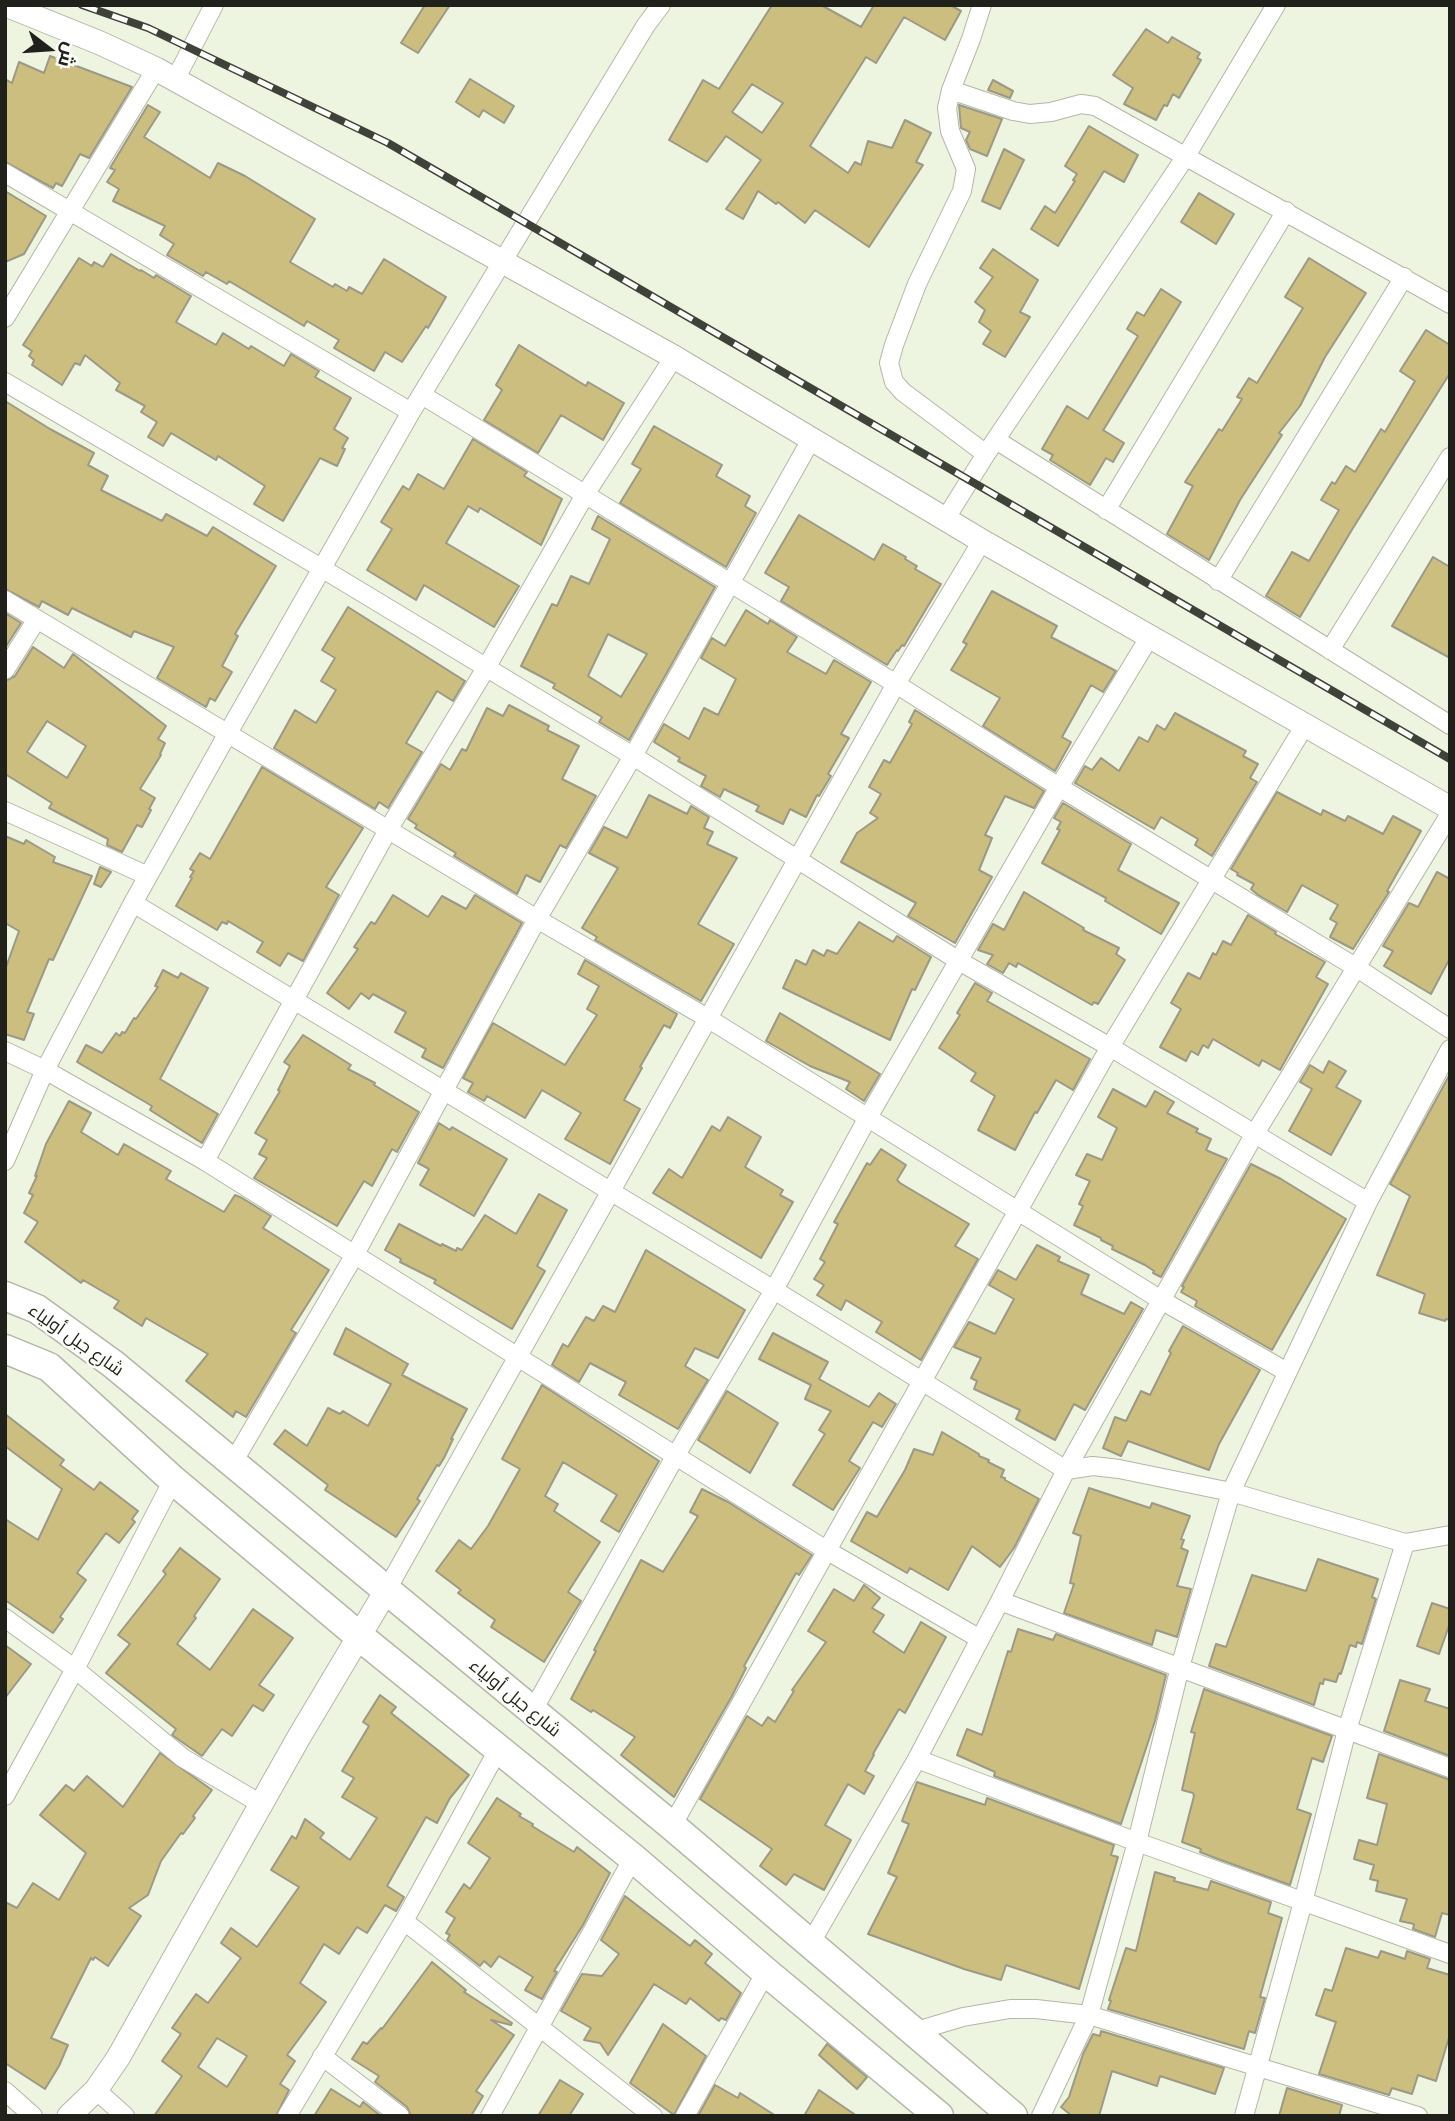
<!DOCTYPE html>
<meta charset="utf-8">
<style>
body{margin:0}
#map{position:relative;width:1455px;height:2121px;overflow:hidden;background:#edf4e0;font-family:"Playfair Display",Cairo,serif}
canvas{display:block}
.frame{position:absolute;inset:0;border:7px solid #1f211a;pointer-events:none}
.north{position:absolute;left:14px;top:14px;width:70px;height:70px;-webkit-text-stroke:5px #fdfefa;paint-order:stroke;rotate:107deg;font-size:19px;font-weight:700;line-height:28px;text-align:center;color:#1f211a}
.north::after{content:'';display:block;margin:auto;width:24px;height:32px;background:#1f211a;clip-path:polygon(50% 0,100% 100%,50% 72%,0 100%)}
</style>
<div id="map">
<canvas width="1455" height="2121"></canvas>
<div class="frame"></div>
<div class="north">ش</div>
</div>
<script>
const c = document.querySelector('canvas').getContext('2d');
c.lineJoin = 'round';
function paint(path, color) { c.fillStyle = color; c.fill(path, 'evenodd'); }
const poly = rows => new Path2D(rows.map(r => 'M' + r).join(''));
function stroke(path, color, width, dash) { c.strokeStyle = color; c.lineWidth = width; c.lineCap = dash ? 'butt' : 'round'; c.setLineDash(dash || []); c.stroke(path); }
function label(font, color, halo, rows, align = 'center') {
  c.font = font + ' "Playfair Display",Cairo,serif'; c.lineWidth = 5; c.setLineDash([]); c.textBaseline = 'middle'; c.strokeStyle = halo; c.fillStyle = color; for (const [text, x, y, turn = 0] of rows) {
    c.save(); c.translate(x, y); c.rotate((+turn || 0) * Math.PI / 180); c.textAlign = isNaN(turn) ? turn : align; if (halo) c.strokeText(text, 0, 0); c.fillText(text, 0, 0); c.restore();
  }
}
const building = poly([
 [425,5,450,5,418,53,401,43,425,5],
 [772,5,821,5,861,27,874,5,950,5,961,11,945,40,904,17,876,63,866,57,810,146,848,173,855,162,861,165,868,141,892,148,905,120,931,133,916,162,923,165,869,247,815,210,805,223,778,202,776,204,758,191,743,219,726,209,761,160,726,136,707,162,669,140,703,80,719,89,772,5],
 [752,84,783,103,762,133,732,112,752,84],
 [1146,29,1168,43,1172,37,1200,53,1197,58,1201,60,1179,98,1173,94,1167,106,1164,105,1156,120,1124,104,1133,88,1113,75,1146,29],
 [50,56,132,87,89,158,80,154,62,186,56,183,53,188,5,162,5,79,12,83,19,62,44,73,50,56],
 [470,79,514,106,504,123,483,110,479,117,456,102,470,79],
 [993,80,1013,91,1010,98,988,90,993,80],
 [148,105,160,112,144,137,210,178,218,163,245,176,315,219,290,262,333,287,335,284,347,291,349,287,362,294,384,259,446,297,428,328,426,326,402,362,385,352,374,371,334,348,339,340,307,321,304,326,229,281,227,284,206,272,203,276,167,255,174,244,160,235,165,226,113,201,119,189,107,182,115,170,110,168,148,105],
 [959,105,1002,119,987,156,970,149,966,140,970,132,961,128,959,105],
 [1089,126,1138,155,1124,182,1104,171,1058,246,1031,229,1045,206,1055,213,1075,181,1073,180,1077,174,1065,166,1089,126],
 [1004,149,1024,160,1000,209,982,201,1004,149],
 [5,191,46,216,24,254,5,262,5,191],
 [1199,193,1234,214,1216,244,1181,222,1199,193],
 [993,249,1038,280,1020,312,1030,317,1005,357,983,344,991,331,979,322,985,310,975,302,993,277,980,268,993,249],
 [111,254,140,271,141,270,154,278,156,275,191,296,176,322,216,345,223,333,249,349,251,346,284,366,291,354,319,371,315,377,351,398,334,429,348,438,342,448,345,449,337,466,320,458,283,521,254,504,265,486,218,456,216,460,171,433,163,446,148,437,157,422,141,412,145,406,116,390,120,383,85,355,80,365,75,363,62,385,32,365,34,360,29,356,32,351,23,345,79,258,92,266,94,262,103,267,111,254],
 [1309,258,1366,293,1325,357,1300,406,1279,433,1282,435,1240,500,1209,560,1167,534,1193,486,1185,482,1219,429,1222,431,1242,399,1237,397,1249,378,1257,383,1303,308,1285,297,1309,258],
 [1161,289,1181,302,1104,429,1103,430,1124,443,1113,462,1106,458,1090,485,1050,460,1053,455,1042,449,1067,406,1088,419,1138,336,1127,329,1137,312,1144,316,1161,289],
 [1426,330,1450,345,1450,373,1353,528,1300,617,1266,596,1292,552,1309,561,1339,510,1321,500,1332,482,1335,484,1346,466,1355,472,1381,429,1385,432,1415,381,1400,371,1426,330],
 [519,345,586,386,588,382,624,403,603,440,561,415,538,453,484,420,502,390,496,385,519,345],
 [5,401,50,429,94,453,88,465,108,476,101,490,162,521,166,514,207,536,213,527,276,566,235,634,238,636,222,666,232,672,215,701,210,698,206,707,157,678,174,647,134,631,131,637,72,608,68,615,42,601,39,607,5,589,5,401],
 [654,426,722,465,716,476,750,496,745,506,756,513,726,567,620,503,641,469,632,464,654,426],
 [473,439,527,472,524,476,562,499,541,545,480,508,478,512,468,506,446,543,519,586,494,627,424,585,416,600,367,570,392,529,381,522,403,486,409,490,418,474,444,489,473,439],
 [799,515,874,560,883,544,906,557,905,559,917,566,915,569,941,584,904,646,902,645,898,651,897,650,887,665,781,601,789,587,765,573,799,515],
 [598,516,715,587,629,740,599,722,602,717,553,688,555,684,521,666,552,604,557,606,571,576,589,584,610,539,592,529,598,516],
 [608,634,647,654,621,697,588,676,608,634],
 [1433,557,1450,567,1450,658,1392,626,1433,557],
 [992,591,1057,626,1051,637,1116,671,1103,692,1091,685,1062,737,1071,742,1055,771,983,726,1000,698,951,670,967,644,963,642,992,591],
 [348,607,465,681,453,701,437,691,406,743,422,752,388,808,379,802,375,809,274,748,295,710,316,723,336,690,321,681,335,658,322,650,348,607],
 [746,610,768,624,770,620,797,637,787,652,826,674,834,660,871,682,841,734,849,738,828,774,831,776,819,796,817,795,806,817,790,809,783,824,756,811,759,806,724,789,720,797,701,786,706,776,678,761,680,758,654,742,664,724,689,739,704,708,718,715,736,679,701,658,712,638,725,646,746,610],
 [5,613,21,623,5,648,5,613],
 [33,647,64,668,73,654,166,726,158,739,165,743,160,754,161,755,140,789,155,798,149,809,151,810,142,827,137,825,122,852,107,845,108,839,49,808,52,803,5,774,5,681,15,676,33,647],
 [47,721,86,746,67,778,27,752,47,721],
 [509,705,549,726,547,730,579,746,562,779,596,796,566,848,560,845,540,882,526,875,517,894,454,856,456,853,415,828,417,825,408,819,441,764,450,770,462,749,466,751,487,708,503,716,509,705],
 [915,710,1044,791,1034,808,1005,796,985,835,992,838,979,870,992,877,955,943,908,916,916,903,841,862,857,833,878,818,870,813,881,794,869,787,884,760,890,763,912,724,909,722,915,710],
 [1175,713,1246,751,1243,756,1258,764,1250,778,1257,782,1212,856,1195,845,1198,839,1161,817,1154,829,1075,783,1085,766,1092,770,1101,758,1119,771,1139,737,1148,742,1157,725,1165,730,1175,713],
 [262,767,363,828,326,887,339,895,303,961,288,953,280,966,257,952,263,942,228,921,227,924,222,922,217,930,176,906,192,878,190,877,194,871,190,869,200,853,210,859,262,767],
 [1277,792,1321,815,1323,810,1345,821,1348,816,1383,834,1393,816,1421,831,1387,891,1389,892,1353,949,1330,937,1337,923,1330,919,1338,905,1302,885,1287,912,1258,895,1251,889,1254,884,1237,875,1238,873,1231,869,1277,792],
 [649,795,687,814,691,806,709,817,704,828,713,832,707,844,737,858,698,924,734,944,701,1001,595,940,597,937,582,928,618,868,589,853,604,827,627,838,649,795],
 [1063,803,1131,844,1118,870,1179,903,1161,934,1105,901,1106,898,1042,863,1060,830,1057,829,1061,822,1054,818,1063,803],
 [5,836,24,844,26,840,55,857,53,862,92,876,53,960,49,959,27,1012,34,1014,24,1040,5,1034,5,970,19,931,5,923,5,836],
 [100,867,111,872,101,887,94,884,100,867],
 [1437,872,1450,879,1450,958,1431,994,1384,966,1393,951,1383,946,1409,903,1418,907,1437,872],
 [1024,892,1084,928,1083,930,1119,948,1116,954,1125,960,1098,1004,1094,1002,1092,1005,1018,963,1016,967,1009,963,1003,973,987,964,993,955,978,950,993,924,1004,930,1024,892],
 [393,895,428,917,442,896,466,909,475,895,522,923,443,1068,422,1057,426,1049,395,1032,406,1012,373,994,369,999,361,993,349,1009,327,993,358,949,354,947,371,922,375,924,393,895],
 [1248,915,1276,932,1275,934,1325,962,1316,977,1328,984,1280,1070,1262,1060,1259,1066,1213,1039,1208,1048,1203,1045,1198,1055,1191,1051,1186,1061,1160,1047,1181,1009,1171,1003,1188,973,1200,979,1213,953,1216,955,1223,941,1231,945,1248,915],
 [859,922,893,942,897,936,931,957,915,990,912,989,890,1040,783,988,796,960,806,965,813,950,824,956,827,950,837,954,859,922],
 [585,960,677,1014,670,1028,664,1025,640,1067,642,1068,624,1100,640,1109,610,1164,565,1139,581,1113,542,1090,525,1118,487,1096,484,1101,468,1092,473,1083,463,1078,493,1023,565,1065,597,1015,587,1009,599,986,578,974,585,960],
 [163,970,178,978,181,973,208,988,160,1079,218,1114,202,1143,150,1110,152,1106,77,1062,86,1045,102,1053,116,1033,120,1036,122,1032,125,1033,134,1018,136,1019,158,987,155,986,163,970],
 [975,983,992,993,987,1001,1090,1059,1073,1090,1056,1080,1037,1113,1035,1112,1015,1150,978,1130,995,1096,971,1081,976,1073,939,1048,960,1015,957,1013,975,983],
 [780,1013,880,1074,864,1101,846,1089,850,1082,810,1066,766,1041,780,1013],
 [303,1035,351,1065,348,1069,375,1083,374,1085,419,1112,397,1152,392,1149,372,1186,364,1181,337,1226,254,1178,267,1158,259,1154,267,1140,255,1133,280,1091,278,1090,290,1066,284,1062,303,1035],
 [1329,1061,1346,1071,1336,1087,1361,1101,1331,1155,1289,1131,1312,1089,1300,1082,1310,1065,1323,1073,1329,1061],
 [1450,1074,1450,1320,1446,1319,1445,1321,1419,1313,1425,1294,1377,1275,1410,1196,1390,1184,1450,1074],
 [1113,1089,1146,1107,1155,1091,1174,1102,1167,1113,1198,1129,1196,1132,1211,1139,1206,1150,1227,1159,1161,1277,1153,1273,1154,1271,1145,1265,1112,1249,1113,1246,1101,1240,1101,1238,1074,1225,1083,1206,1079,1204,1090,1181,1076,1175,1087,1154,1102,1160,1117,1128,1098,1117,1113,1089],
 [69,1101,91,1113,81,1132,118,1155,124,1144,171,1171,166,1179,224,1212,235,1195,242,1198,271,1216,263,1228,329,1270,291,1330,296,1333,246,1417,236,1411,233,1417,186,1381,208,1354,146,1318,142,1326,125,1315,114,1308,119,1301,83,1280,81,1283,25,1242,38,1222,24,1213,33,1195,29,1193,37,1176,35,1176,46,1144,69,1101],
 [728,1117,761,1137,745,1167,783,1190,780,1195,793,1202,761,1258,653,1193,669,1169,682,1178,712,1126,720,1131,728,1117],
 [439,1123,450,1130,452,1127,507,1159,474,1216,420,1185,429,1169,418,1163,439,1123],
 [881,1149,906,1165,897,1180,900,1183,969,1224,955,1246,978,1259,921,1360,876,1332,882,1322,846,1300,841,1310,817,1295,824,1285,814,1279,825,1262,820,1259,838,1224,834,1222,867,1163,870,1165,881,1149],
 [1251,1164,1281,1179,1346,1219,1272,1350,1195,1306,1197,1301,1181,1292,1184,1287,1182,1286,1251,1164],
 [539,1194,567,1210,537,1266,545,1271,512,1329,444,1289,434,1283,436,1280,400,1262,401,1259,385,1250,399,1224,441,1246,442,1244,456,1251,457,1248,462,1250,485,1215,516,1234,539,1194],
 [1037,1245,1060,1257,1058,1261,1089,1275,1081,1294,1124,1314,1131,1302,1143,1309,1085,1410,1074,1404,1055,1440,1016,1419,1020,1410,974,1389,977,1381,971,1378,981,1358,954,1347,969,1322,995,1334,1014,1299,989,1285,998,1270,1016,1280,1037,1245],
 [646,1250,745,1310,718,1358,695,1348,685,1366,708,1380,678,1429,619,1395,626,1382,590,1363,579,1382,552,1365,563,1344,568,1347,586,1317,594,1321,603,1306,615,1312,646,1250],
 [1183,1326,1260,1370,1219,1444,1209,1470,1128,1441,1121,1456,1103,1448,1115,1417,1126,1421,1141,1391,1150,1395,1171,1353,1169,1351,1183,1326],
 [346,1328,408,1364,402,1375,467,1409,451,1439,453,1439,444,1458,439,1466,437,1465,417,1499,420,1501,396,1537,325,1490,328,1485,274,1444,285,1430,307,1446,328,1408,340,1414,343,1411,368,1426,391,1384,334,1354,346,1328],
 [773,1333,828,1362,819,1379,869,1407,879,1393,896,1404,882,1427,873,1422,849,1461,860,1468,833,1510,793,1485,825,1434,819,1430,831,1411,805,1399,811,1385,759,1359,773,1333],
 [542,1385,659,1461,619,1532,601,1521,617,1495,563,1462,545,1496,558,1504,554,1511,600,1542,568,1592,581,1601,544,1662,491,1627,495,1620,458,1593,461,1590,436,1571,459,1540,471,1549,488,1526,520,1469,502,1459,542,1385],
 [727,1391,778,1423,750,1473,698,1440,727,1391],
 [5,1414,64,1460,60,1465,94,1490,100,1482,138,1511,132,1519,135,1522,119,1543,106,1533,77,1573,86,1580,60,1617,63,1619,53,1633,5,1600,5,1519,38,1540,62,1489,5,1446,5,1414],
 [942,1432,979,1454,979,1456,989,1460,988,1462,1004,1470,1001,1477,1005,1478,1005,1480,1039,1499,1014,1548,1000,1567,972,1546,948,1590,910,1568,907,1573,851,1541,867,1512,877,1517,905,1470,914,1449,933,1455,942,1432],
 [1089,1488,1150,1508,1152,1503,1190,1516,1181,1539,1184,1540,1181,1548,1188,1551,1177,1586,1191,1589,1177,1637,1156,1630,1152,1645,1064,1613,1074,1584,1070,1583,1081,1536,1073,1533,1089,1488],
 [702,1489,728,1502,812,1555,799,1575,796,1573,744,1666,746,1668,732,1696,674,1797,621,1755,635,1737,593,1710,591,1712,571,1699,596,1651,594,1650,641,1560,663,1572,698,1516,690,1512,702,1489],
 [180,1548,220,1579,194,1616,196,1618,177,1644,210,1670,253,1609,293,1638,259,1685,274,1695,263,1711,253,1705,232,1736,222,1729,202,1756,172,1735,176,1729,106,1673,130,1644,118,1635,166,1574,163,1571,180,1548],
 [1318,1559,1378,1579,1372,1597,1376,1599,1362,1644,1357,1642,1356,1647,1350,1645,1341,1674,1339,1673,1336,1682,1324,1679,1323,1684,1320,1683,1314,1705,1209,1666,1216,1644,1226,1647,1252,1575,1306,1591,1318,1559],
 [864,1585,880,1598,872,1608,884,1615,873,1632,904,1653,921,1622,946,1637,905,1713,899,1709,873,1754,874,1755,865,1771,874,1776,864,1794,848,1784,825,1825,851,1840,824,1890,794,1874,786,1885,760,1866,772,1849,700,1799,747,1716,762,1726,768,1717,775,1722,794,1691,792,1690,826,1642,808,1631,834,1589,854,1601,864,1585],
 [1432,1603,1450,1609,1450,1623,1439,1654,1417,1646,1432,1603],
 [1018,1629,1053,1640,1056,1634,1166,1675,1155,1721,1121,1824,994,1776,995,1772,957,1755,967,1729,982,1735,1008,1651,1011,1652,1018,1629],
 [5,1645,31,1664,5,1698,5,1645],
 [1400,1680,1430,1689,1425,1701,1450,1709,1450,1756,1384,1731,1400,1680],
 [1204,1689,1332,1736,1323,1762,1312,1758,1297,1809,1311,1814,1290,1885,1218,1859,1200,1852,1201,1849,1182,1842,1194,1796,1193,1793,1182,1790,1195,1733,1191,1732,1204,1689],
 [380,1695,396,1707,391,1713,469,1775,450,1798,437,1823,426,1817,387,1886,404,1897,396,1911,385,1905,367,1933,357,1927,339,1954,324,1944,300,1983,326,2002,287,2055,295,2061,280,2084,289,2090,276,2116,154,2116,182,2076,162,2061,181,2034,172,2028,196,1994,208,2003,241,1958,221,1943,231,1928,257,1947,299,1887,271,1870,292,1836,296,1839,305,1819,324,1833,320,1838,350,1860,377,1818,342,1797,354,1778,342,1771,369,1726,363,1722,380,1695],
 [217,2038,247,2056,227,2087,198,2067,217,2038],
 [160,1753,212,1790,193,1816,195,1818,183,1834,181,1833,161,1861,148,1895,129,1908,141,1916,108,1966,95,1957,93,1960,91,1958,51,2038,68,2045,59,2066,45,2089,5,2063,5,1902,17,1908,33,1883,59,1900,86,1853,40,1815,66,1785,74,1791,87,1776,123,1807,160,1753],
 [1379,1754,1450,1780,1450,1915,1442,1913,1435,1937,1413,1929,1414,1924,1400,1921,1407,1899,1376,1891,1378,1881,1370,1879,1374,1865,1354,1859,1359,1840,1377,1845,1387,1804,1367,1798,1379,1754],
 [917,1782,985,1805,987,1798,1114,1845,1111,1855,1118,1857,1079,1989,1006,1965,1001,1980,964,1969,868,1934,897,1877,888,1873,909,1824,902,1821,917,1782],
 [497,1798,521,1814,519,1816,533,1824,532,1826,574,1852,577,1847,610,1873,583,1925,554,1971,557,1972,542,1999,525,1990,533,1977,499,1956,491,1967,484,1961,480,1966,447,1940,450,1935,446,1933,455,1918,446,1912,464,1884,470,1889,490,1858,468,1843,497,1798],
 [1155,1872,1175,1878,1174,1881,1208,1890,1211,1881,1271,1902,1268,1913,1282,1918,1260,1997,1265,1998,1255,2033,1249,2031,1244,2049,1108,2009,1111,2001,1109,2000,1126,1948,1136,1951,1155,1872],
 [625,1896,690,1946,695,1940,712,1954,705,1963,741,1993,726,2020,721,2018,719,2021,690,1998,686,2004,654,1984,608,2055,600,2043,584,2040,591,2028,561,2011,582,1974,602,1976,619,1954,601,1940,625,1896],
 [1346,1948,1378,1958,1381,1951,1405,1959,1407,1951,1430,1959,1427,1968,1450,1975,1450,2034,1436,2081,1418,2075,1412,2094,1392,2088,1389,2095,1319,2074,1336,2022,1316,2015,1325,1989,1332,1991,1346,1948],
 [432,1962,466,1990,464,1992,512,2023,511,2025,491,2020,514,2035,476,2091,483,2096,471,2116,411,2116,407,2107,375,2082,379,2076,352,2059,363,2042,367,2044,381,2028,382,2029,432,1962],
 [663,2024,706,2056,674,2115,630,2083,663,2024],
 [1101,2031,1224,2068,1215,2094,1160,2076,1157,2086,1112,2071,1099,2116,1072,2116,1061,2107,1069,2097,1083,2054,1093,2034,1100,2036,1101,2031],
 [827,2044,867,2077,857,2089,819,2055,827,2044],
 [560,2080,583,2094,569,2116,538,2116,560,2080],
 [715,2085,738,2098,740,2093,776,2116,698,2116,715,2085],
 [1287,2088,1342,2105,1339,2116,1279,2116,1287,2088],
 [331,2089,360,2107,363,2102,381,2116,314,2116,331,2089],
 [819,2090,857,2116,804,2116,819,2090]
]);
paint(building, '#cbbe7f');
stroke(building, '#9c9986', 2);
const minor = poly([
 [982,5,971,39,951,90,947,108,950,131,966,169,962,191,917,284,894,345,889,363,894,382,903,392,986,454],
 [175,80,214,5],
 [951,90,1013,111,1030,114,1051,112,1081,104,1095,106,1450,304],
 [5,173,411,412],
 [5,318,156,69],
 [5,382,323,569,633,756,959,961,1110,1047,1368,1202],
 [422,395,896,684,1059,787,1357,968,1450,1029],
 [996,440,1450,725],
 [1106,510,1286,211],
 [946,518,986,454,1186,156,1276,5],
 [1218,581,1404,277],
 [5,600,537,919,709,1019,1161,1300,1287,1372],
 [1330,650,1450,457],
 [5,670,37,619],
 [5,811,148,876],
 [133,903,774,1290,1066,1470,1093,1466,1119,1469,1231,1492,1405,1543,1450,1535],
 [5,1051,45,1070,205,1161,826,1550,980,1639],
 [5,1161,45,1070,133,903,228,733,411,412,646,25,661,5],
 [205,1161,388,830,486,668,586,493,674,357],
 [232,1464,354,1256,537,919,633,756,812,438],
 [386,1591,896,684,982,541],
 [1000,1601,1450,1768],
 [5,1618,75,1669,183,1758,261,1804],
 [532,1712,676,1455,774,1290,867,1119,1059,787,1150,636],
 [917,1759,1137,1842,1450,1954],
 [5,1796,75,1669,173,1480],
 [672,1826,1110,1047,1305,725],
 [404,1921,653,2116],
 [810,1944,917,1759,1000,1601,1066,1470,1254,1135,1450,814],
 [913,2032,963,2017,1010,2009,1036,2009,1089,2015,1418,2116],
 [322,2056,400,2116],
 [96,2090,125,2116],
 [5,2091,33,2116],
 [287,2116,404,1921,499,1748],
 [490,2116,633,1858],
 [685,2116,766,1972],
 [1041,2116,1089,2015,1137,1842,1180,1667,1231,1492,1368,1202,1450,1049],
 [1244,2116,1303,1902,1347,1730,1405,1543]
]);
const tertiary = poly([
 [6,5,100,43,156,69,674,357,982,541,1450,808],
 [69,2116,96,2090,118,2058,299,1737,386,1591]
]);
const primary = poly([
 [5,1296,37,1309,113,1364,672,1826,1013,2116],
 [5,1349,49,1367,173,1480,359,1636,633,1858,766,1972,939,2116]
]);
stroke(minor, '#b2b8a5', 20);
stroke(tertiary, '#b2b8a5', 25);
stroke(primary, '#b2b8a5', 31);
stroke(minor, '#fff', 18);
stroke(tertiary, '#fff', 23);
stroke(primary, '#fff', 28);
const rail = poly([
 [82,5,148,28,388,143,1450,759]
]);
stroke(rail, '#3f4239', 8);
stroke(rail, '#fdfefa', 5, [16]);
label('18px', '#1f211a', '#fdfefa', [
 ["شارع جبل أولياء",76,1340,35],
 ["شارع جبل أولياء",515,1698,39]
]);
</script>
